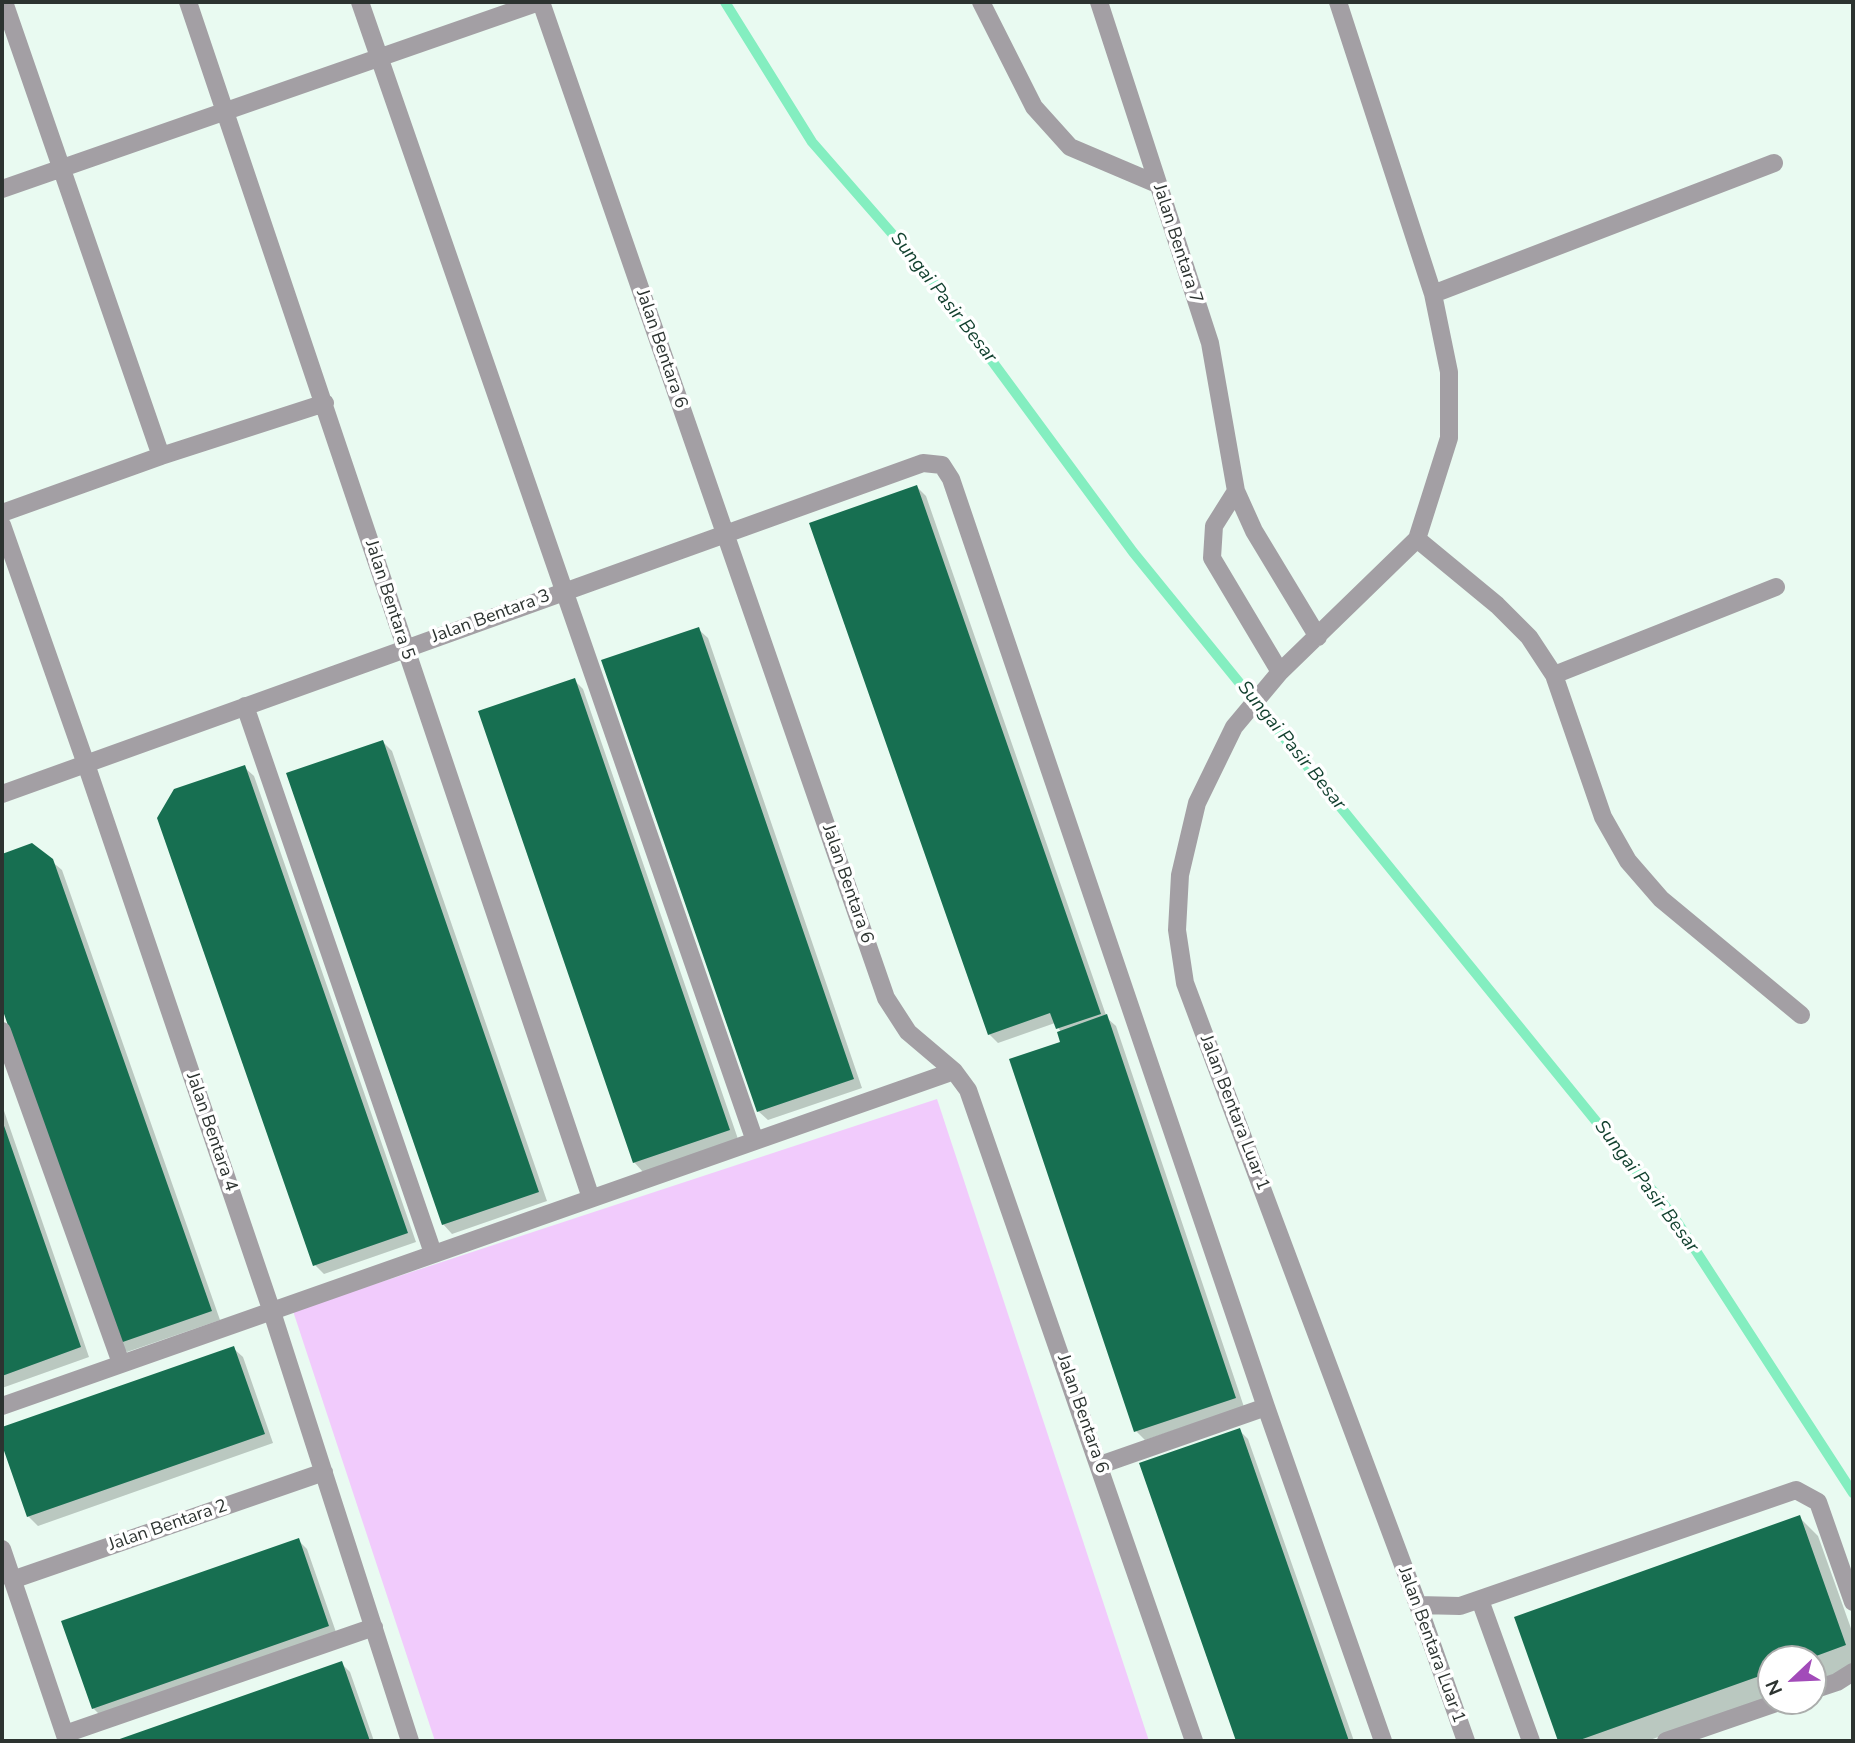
<!DOCTYPE html>
<style>
body{margin:0}
#map{position:relative;width:1855px;height:1743px;overflow:hidden;background:#e9faf1;font-family:"Nunito Sans",sans-serif}
canvas{display:block}
.frame{position:absolute;inset:0;border:4px solid #2c3330;pointer-events:none}
.north{position:absolute;left:1757px;top:1645px;width:70px;height:70px;box-sizing:border-box;background:#fff;border:2px solid #abadac;border-radius:50%;rotate:247deg;font-size:19px;font-weight:700;line-height:28px;text-align:center;color:#2c3330}
.north::after{content:'';display:block;margin:auto;width:24px;height:32px;background:#a24bb9;clip-path:polygon(50% 0,100% 100%,50% 72%,0 100%)}
</style>
<div id="map">
<canvas width="1855" height="1743"></canvas>
<div class="frame"></div>
<div class="north">N</div>
</div>
<script>
const c = document.querySelector('canvas').getContext('2d');
c.lineJoin = 'round';
function paint(path, color) { c.fillStyle = color; c.fill(path, 'evenodd'); }
const poly = rows => new Path2D(rows.map(r => 'M' + r).join(''));
function stroke(path, color, width, dash) { c.strokeStyle = color; c.lineWidth = width; c.lineCap = dash ? 'butt' : 'round'; c.setLineDash(dash || []); c.stroke(path); }
function label(font, color, halo, rows, align = 'center') {
  c.font = font + ' "Nunito Sans",sans-serif'; c.lineWidth = 7; c.setLineDash([]); c.textBaseline = 'middle'; c.strokeStyle = halo; c.fillStyle = color; for (const [text, x, y, turn = 0] of rows) {
    c.save(); c.translate(x, y); c.rotate((+turn || 0) * Math.PI / 180); c.textAlign = isNaN(turn) ? turn : align; if (halo) c.strokeText(text, 0, 0); c.fillText(text, 0, 0); c.restore();
  }
}
paint(poly([
 [937,1099,1149,1741,435,1741,293,1311]
]), '#f1cbfc');
paint(poly([
 [917,487,926,496,1107,1018,1116,1026,1244,1407,1145,1440,1136,1431,1061,1032,1055,1023,998,1043,989,1034],
 [698,629,708,638,862,1088,768,1120,758,1111],
 [574,680,583,689,738,1139,643,1172,634,1162],
 [383,742,392,751,547,1201,452,1234,443,1224],
 [244,767,254,776,416,1242,324,1274,315,1265],
 [32,845,62,870,220,1320,127,1352,118,1343,2,1003,2,856],
 [2,1105,89,1357,2,1388],
 [233,1348,243,1357,273,1443,38,1526,28,1516,2,1440,2,1429],
 [1239,1430,1248,1439,1354,1741,1238,1741,1141,1464],
 [1799,1517,1818,1536,1853,1634,1853,1668,1813,1682,1813,1659,1771,1659,1771,1697,1647,1741,1560,1741,1516,1618],
 [298,1540,307,1549,337,1635,103,1718,93,1708],
 [341,1663,350,1672,374,1741,118,1741]
]), '#0003');
stroke(poly([
 [725,2,812,142,930,277,1133,552,1674,1217,1853,1493]
]), '#84eec0', 10);
paint(poly([
 [917,485,1101,1014,1056,1029,1050,1013,988,1035,809,523],
 [699,627,854,1079,757,1112,601,660],
 [575,678,730,1130,633,1163,478,711],
 [383,740,539,1192,442,1225,286,773],
 [245,765,408,1233,313,1266,157,818,174,789],
 [32,843,53,859,212,1311,117,1344,2,1008,2,854],
 [1107,1014,1236,1398,1134,1432,1009,1059,1060,1042,1057,1032],
 [2,1120,81,1347,2,1376],
 [234,1346,265,1434,27,1517,2,1445,2,1427],
 [1240,1428,1349,1741,1236,1741,1139,1463],
 [1800,1515,1846,1645,1808,1659,1771,1659,1771,1672,1577,1741,1558,1741,1514,1617],
 [299,1538,329,1626,92,1709,61,1621],
 [342,1661,370,1741,114,1741]
]), '#176f51');
stroke(poly([
 [4,2,161,456],
 [188,2,591,1198],
 [360,2,755,1141],
 [541,2,886,998,908,1032,954,1071,968,1090,1194,1741],
 [981,2,1034,107,1070,147,1157,184],
 [1099,2,1210,343,1236,491,1254,531,1318,637],
 [1338,2,1433,294,1449,372,1449,438,1417,539,1280,672,1234,727,1197,803,1180,875,1177,930,1185,983,1418,1605,1466,1741],
 [2,189,539,2],
 [1433,294,1774,163],
 [1236,491,1214,526,1212,558,1280,672],
 [2,513,161,456,325,403],
 [2,525,86,764,271,1309,410,1741],
 [1417,539,1497,605,1529,637,1554,675,1603,817,1628,861,1661,899,1801,1015],
 [1554,675,1776,587],
 [245,706,433,1253],
 [2,794,923,463,942,465,951,479,1266,1407,1383,1741],
 [2,1031,121,1363],
 [2,1406,954,1071],
 [1100,1465,1266,1407],
 [2,1549,67,1741],
 [12,1580,324,1472],
 [1480,1600,1531,1741],
 [1418,1605,1460,1606,1796,1490,1818,1502,1853,1602],
 [1813,1690,1837,1682,1853,1672],
 [65,1734,374,1627],
 [1666,1741,1782,1701]
]), '#a39fa4', 18);
label('18px', '#2c3330', '#fff', [
 ["Jalan Bentara 7",1177,244,72],
 ["Jalan Bentara 6",661,349,71],
 ["Jalan Bentara 5",389,600,72],
 ["Jalan Bentara 3",491,617,-20],
 ["Jalan Bentara 6",847,884,71],
 ["Jalan Bentara Luar 1",1234,1113,69],
 ["Jalan Bentara 4",211,1132,71],
 ["Jalan Bentara 6",1082,1414,71],
 ["Jalan Bentara 2",168,1526,-19],
 ["Jalan Bentara Luar 1",1431,1645,70]
]);
label('italic 19px', '#103f2d', '#fff', [
 ["Sungai Pasir Besar",943,298,52],
 ["Sungai Pasir Besar",1291,746,51],
 ["Sungai Pasir Besar",1646,1187,53]
]);
</script>
